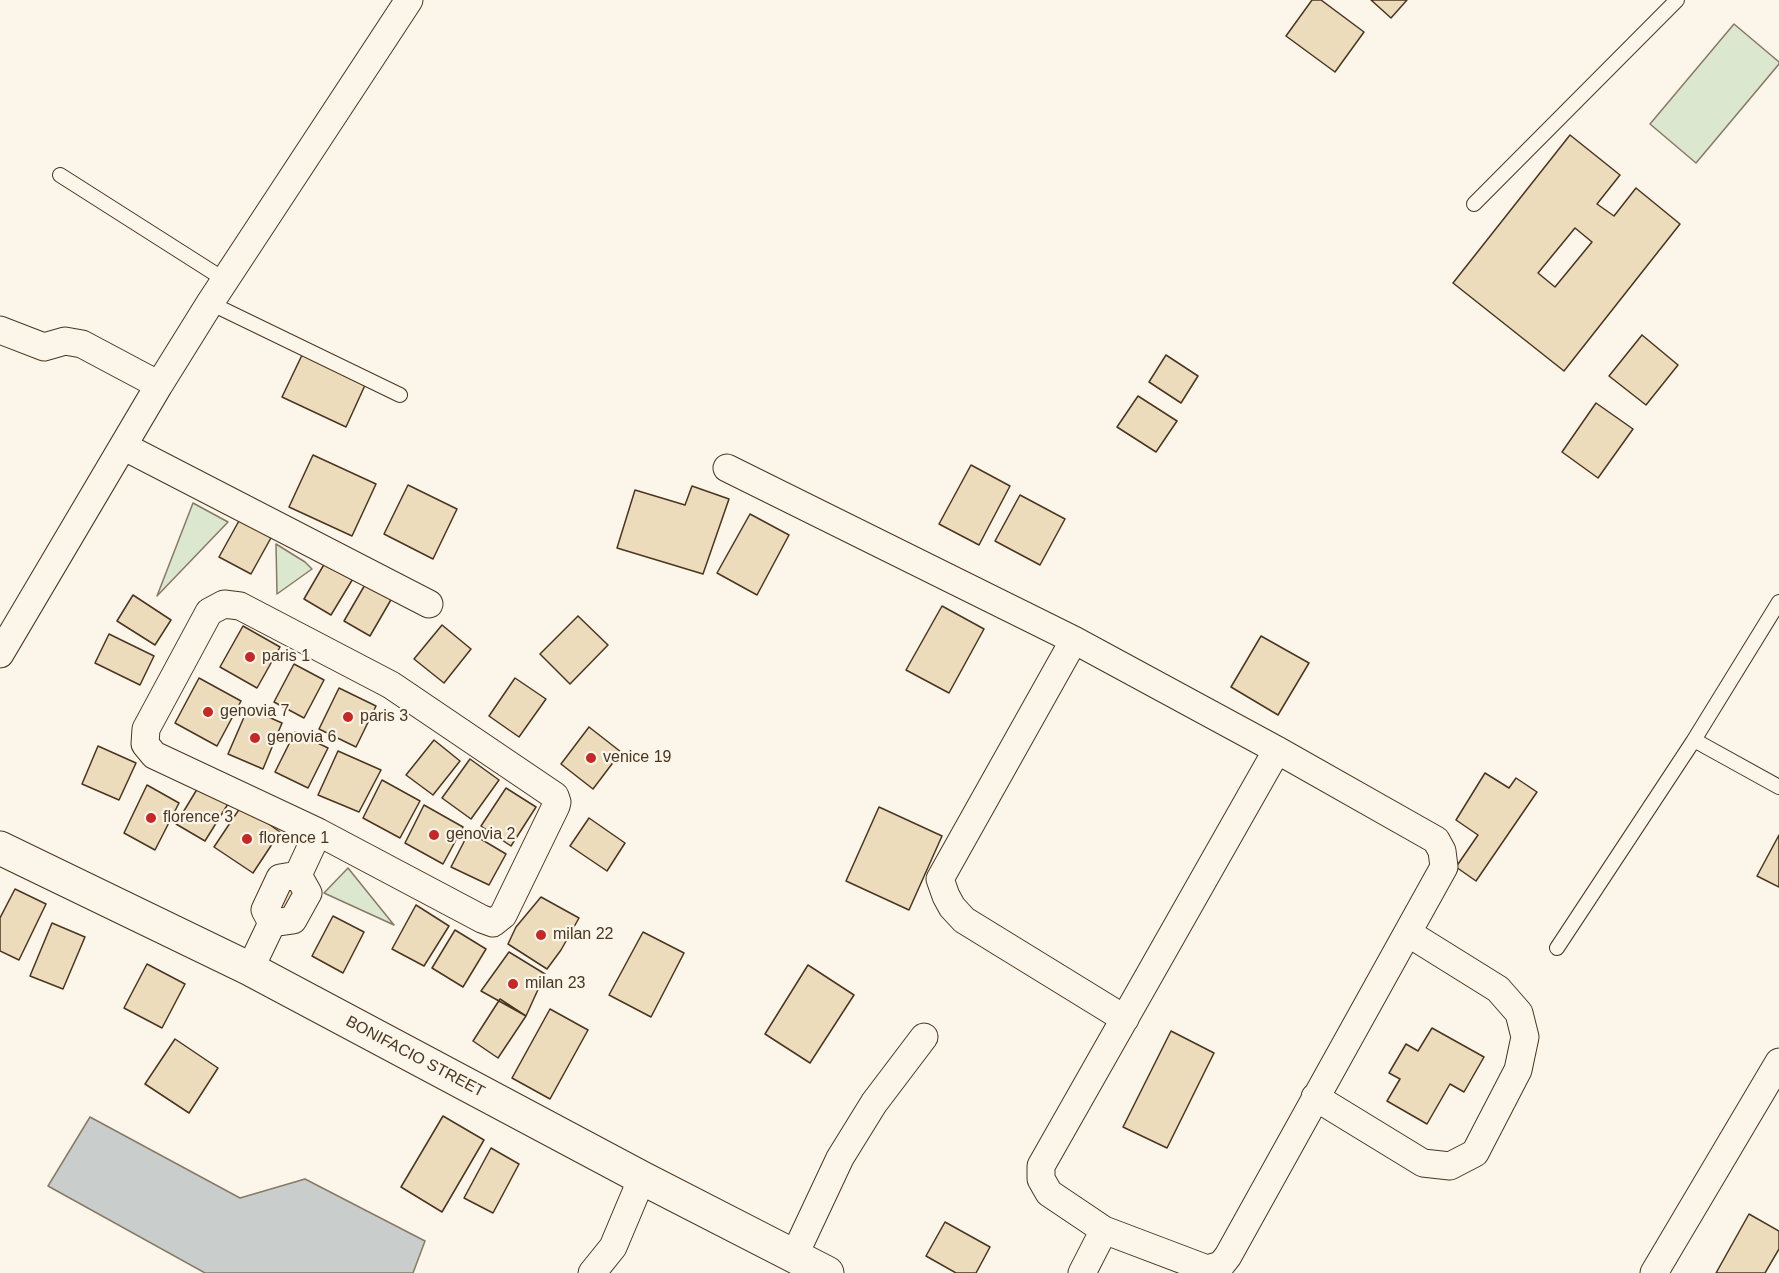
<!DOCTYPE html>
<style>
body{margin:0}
canvas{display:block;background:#fbf6e9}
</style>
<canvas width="1779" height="1273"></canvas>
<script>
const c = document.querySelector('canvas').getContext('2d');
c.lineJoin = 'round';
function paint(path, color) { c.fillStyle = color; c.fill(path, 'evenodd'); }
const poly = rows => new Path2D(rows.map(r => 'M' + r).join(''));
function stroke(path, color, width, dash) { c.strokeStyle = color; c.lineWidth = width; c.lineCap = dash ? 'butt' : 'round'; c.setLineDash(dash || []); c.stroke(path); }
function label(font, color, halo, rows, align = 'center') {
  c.font = font + ' Helvetica,sans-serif'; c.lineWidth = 4.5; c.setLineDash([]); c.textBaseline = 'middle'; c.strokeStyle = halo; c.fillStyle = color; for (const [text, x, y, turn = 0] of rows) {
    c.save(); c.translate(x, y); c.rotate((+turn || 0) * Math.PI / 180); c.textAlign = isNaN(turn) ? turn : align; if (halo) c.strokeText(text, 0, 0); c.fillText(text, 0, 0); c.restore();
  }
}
const green = poly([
 [1734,24,1779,62,1779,64,1696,163,1650,124,1734,24],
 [193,503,228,522,157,596,193,503],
 [276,544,305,562,312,569,277,594,276,544],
 [348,868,394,925,324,893,348,868]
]);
paint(green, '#dce7d0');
stroke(green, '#887966', 1.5);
const water = poly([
 [90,1117,240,1198,305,1179,425,1241,413,1273,205,1273,48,1186,90,1117]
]);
paint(water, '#c9cecd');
stroke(water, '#887966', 1.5);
const building = poly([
 [1312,0,1321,0,1364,32,1335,72,1286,36,1312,0],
 [1371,0,1407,0,1391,18,1371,0],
 [1570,135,1620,175,1597,204,1614,216,1636,188,1680,224,1564,371,1453,283,1570,135],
 [1575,228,1592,242,1555,287,1538,273,1575,228],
 [1642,335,1678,365,1646,405,1609,376,1642,335],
 [303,353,366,383,346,427,282,397,303,353],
 [1166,355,1198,376,1181,403,1149,382,1166,355],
 [1138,396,1177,421,1156,452,1117,427,1138,396],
 [1596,403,1633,429,1598,478,1562,452,1596,403],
 [313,455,376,484,352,536,289,507,313,455],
 [971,465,1010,486,979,545,939,524,971,465],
 [408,485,457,509,433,559,384,534,408,485],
 [692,486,729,499,703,574,617,548,635,490,685,505,692,486],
 [1020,495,1065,519,1040,565,995,541,1020,495],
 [750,514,789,535,757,595,717,573,750,514],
 [240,519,272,536,251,574,219,557,240,519],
 [326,561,354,577,331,615,304,599,326,561],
 [366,583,392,598,370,636,344,621,366,583],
 [133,595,171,620,155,645,117,621,133,595],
 [942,606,984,629,949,693,906,670,942,606],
 [578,616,608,645,570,684,540,654,578,616],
 [442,625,471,649,444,683,414,659,442,625],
 [243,626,280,647,257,688,220,667,243,626],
 [109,634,154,656,140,685,95,663,109,634],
 [1261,636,1309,663,1278,715,1231,687,1261,636],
 [294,664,324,680,304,718,274,702,294,664],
 [199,678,241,701,217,746,175,723,199,678],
 [515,678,546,699,519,737,489,716,515,678],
 [339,688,376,706,356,747,319,729,339,688],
 [248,708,282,723,263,769,228,754,248,708],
 [589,727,621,752,593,789,561,764,589,727],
 [295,732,328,748,308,788,275,772,295,732],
 [434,740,460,761,433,795,406,775,434,740],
 [98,746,136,763,119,800,82,784,98,746],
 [338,751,381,770,359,812,318,795,338,751],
 [470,759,499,780,471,819,442,798,470,759],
 [1485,773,1509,788,1516,778,1537,792,1476,881,1456,867,1478,835,1456,820,1485,773],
 [382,780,420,801,400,838,363,818,382,780],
 [147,785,179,803,155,850,124,833,147,785],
 [199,786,228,804,205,841,176,824,199,786],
 [506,788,536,807,511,846,481,826,506,788],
 [242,805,280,832,253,873,214,847,242,805],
 [424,805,463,827,443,864,405,843,424,805],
 [879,807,942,836,909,910,846,881,879,807],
 [589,818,625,843,607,871,570,846,589,818],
 [469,832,506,854,489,885,451,867,469,832],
 [1779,835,1779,887,1757,876,1779,835],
 [284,884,301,892,290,913,273,904,284,884],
 [15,889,46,904,19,960,0,951,0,918,15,889],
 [541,897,579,918,561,950,547,969,508,944,516,927,541,897],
 [416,905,449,926,424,966,392,949,416,905],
 [333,916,364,932,343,973,312,956,333,916],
 [52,923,85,937,63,989,30,976,52,923],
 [455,930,486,949,463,987,432,968,455,930],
 [643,932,684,953,651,1017,609,995,643,932],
 [509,952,545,974,526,1016,481,991,509,952],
 [147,964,185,984,162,1028,124,1008,147,964],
 [808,965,854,995,810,1063,765,1034,808,965],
 [500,999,526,1016,498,1058,473,1041,500,999],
 [550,1009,588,1030,550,1099,512,1078,550,1009],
 [1432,1028,1484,1057,1464,1092,1450,1084,1427,1124,1387,1101,1400,1079,1389,1073,1406,1044,1418,1051,1432,1028],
 [1171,1031,1214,1053,1167,1148,1123,1127,1171,1031],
 [175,1039,218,1068,189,1113,145,1084,175,1039],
 [443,1116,484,1140,442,1212,401,1187,443,1116],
 [491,1148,519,1164,493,1213,464,1198,491,1148],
 [1749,1214,1779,1231,1779,1249,1765,1273,1716,1273,1749,1214],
 [945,1222,990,1247,976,1273,956,1273,926,1256,945,1222]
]);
paint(building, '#ecdcbc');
stroke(building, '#4a3520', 1.5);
const service = poly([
 [60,175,225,280],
 [1474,204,1677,0],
 [210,303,400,395],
 [1779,602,1694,740,1779,787],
 [1557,948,1694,740]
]);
const minor = poly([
 [0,330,44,347,65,341,82,344,159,385],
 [123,446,429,604],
 [727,468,1074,640,1277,750,1436,840,1442,851,1444,867,1228,1256,1221,1265,1207,1269,1104,1230,1049,1193,1041,1179,1041,1166,1277,750],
 [224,604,240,606,391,685,555,796,557,802,556,806,503,915,493,923,482,919,318,832,154,755,145,744,146,729,209,612,224,604],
 [1074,640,940,879,946,896,952,907,964,920,1125,1019],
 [0,654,159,385,210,303,409,0],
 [298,875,318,832],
 [272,923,293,920,308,893,298,875],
 [272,923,265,910,280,878,298,875],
 [250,969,272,923],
 [1315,1097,1423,1163,1450,1166,1475,1153,1518,1070,1525,1037,1519,1013,1498,989,1408,933],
 [794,1256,840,1158,874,1103,924,1037],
 [592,1273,613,1247,642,1178],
 [1082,1273,1104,1230],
 [1654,1273,1779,1062]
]);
const tertiary = poly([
 [0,848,250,969,642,1178,827,1273]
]);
stroke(service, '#4a3520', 16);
stroke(minor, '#4a3520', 29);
stroke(tertiary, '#4a3520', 35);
stroke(service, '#fbf6e9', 14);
stroke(minor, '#fbf6e9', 27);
stroke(tertiary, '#fbf6e9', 33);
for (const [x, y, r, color] of [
 [250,657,6,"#c62828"],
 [208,712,6,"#c62828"],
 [348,717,6,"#c62828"],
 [255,738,6,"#c62828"],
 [591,758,6,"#c62828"],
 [151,818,6,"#c62828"],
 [434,835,6,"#c62828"],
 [247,839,6,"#c62828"],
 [541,935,6,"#c62828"],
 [513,984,6,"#c62828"]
]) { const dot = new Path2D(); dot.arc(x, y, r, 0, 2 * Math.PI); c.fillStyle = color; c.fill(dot); stroke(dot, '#fbf6e9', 2); }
label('16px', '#4a3520', '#fbf6e9', [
 ["paris 1",262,657],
 ["genovia 7",220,712],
 ["paris 3",360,717],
 ["genovia 6",267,738],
 ["venice 19",603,758],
 ["florence 3",163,818],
 ["genovia 2",446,835],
 ["florence 1",259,839],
 ["milan 22",553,935],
 ["milan 23",525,984]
], 'left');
label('16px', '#4a3520', '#fbf6e9', [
 ["BONIFACIO STREET",415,1057,28]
]);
</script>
